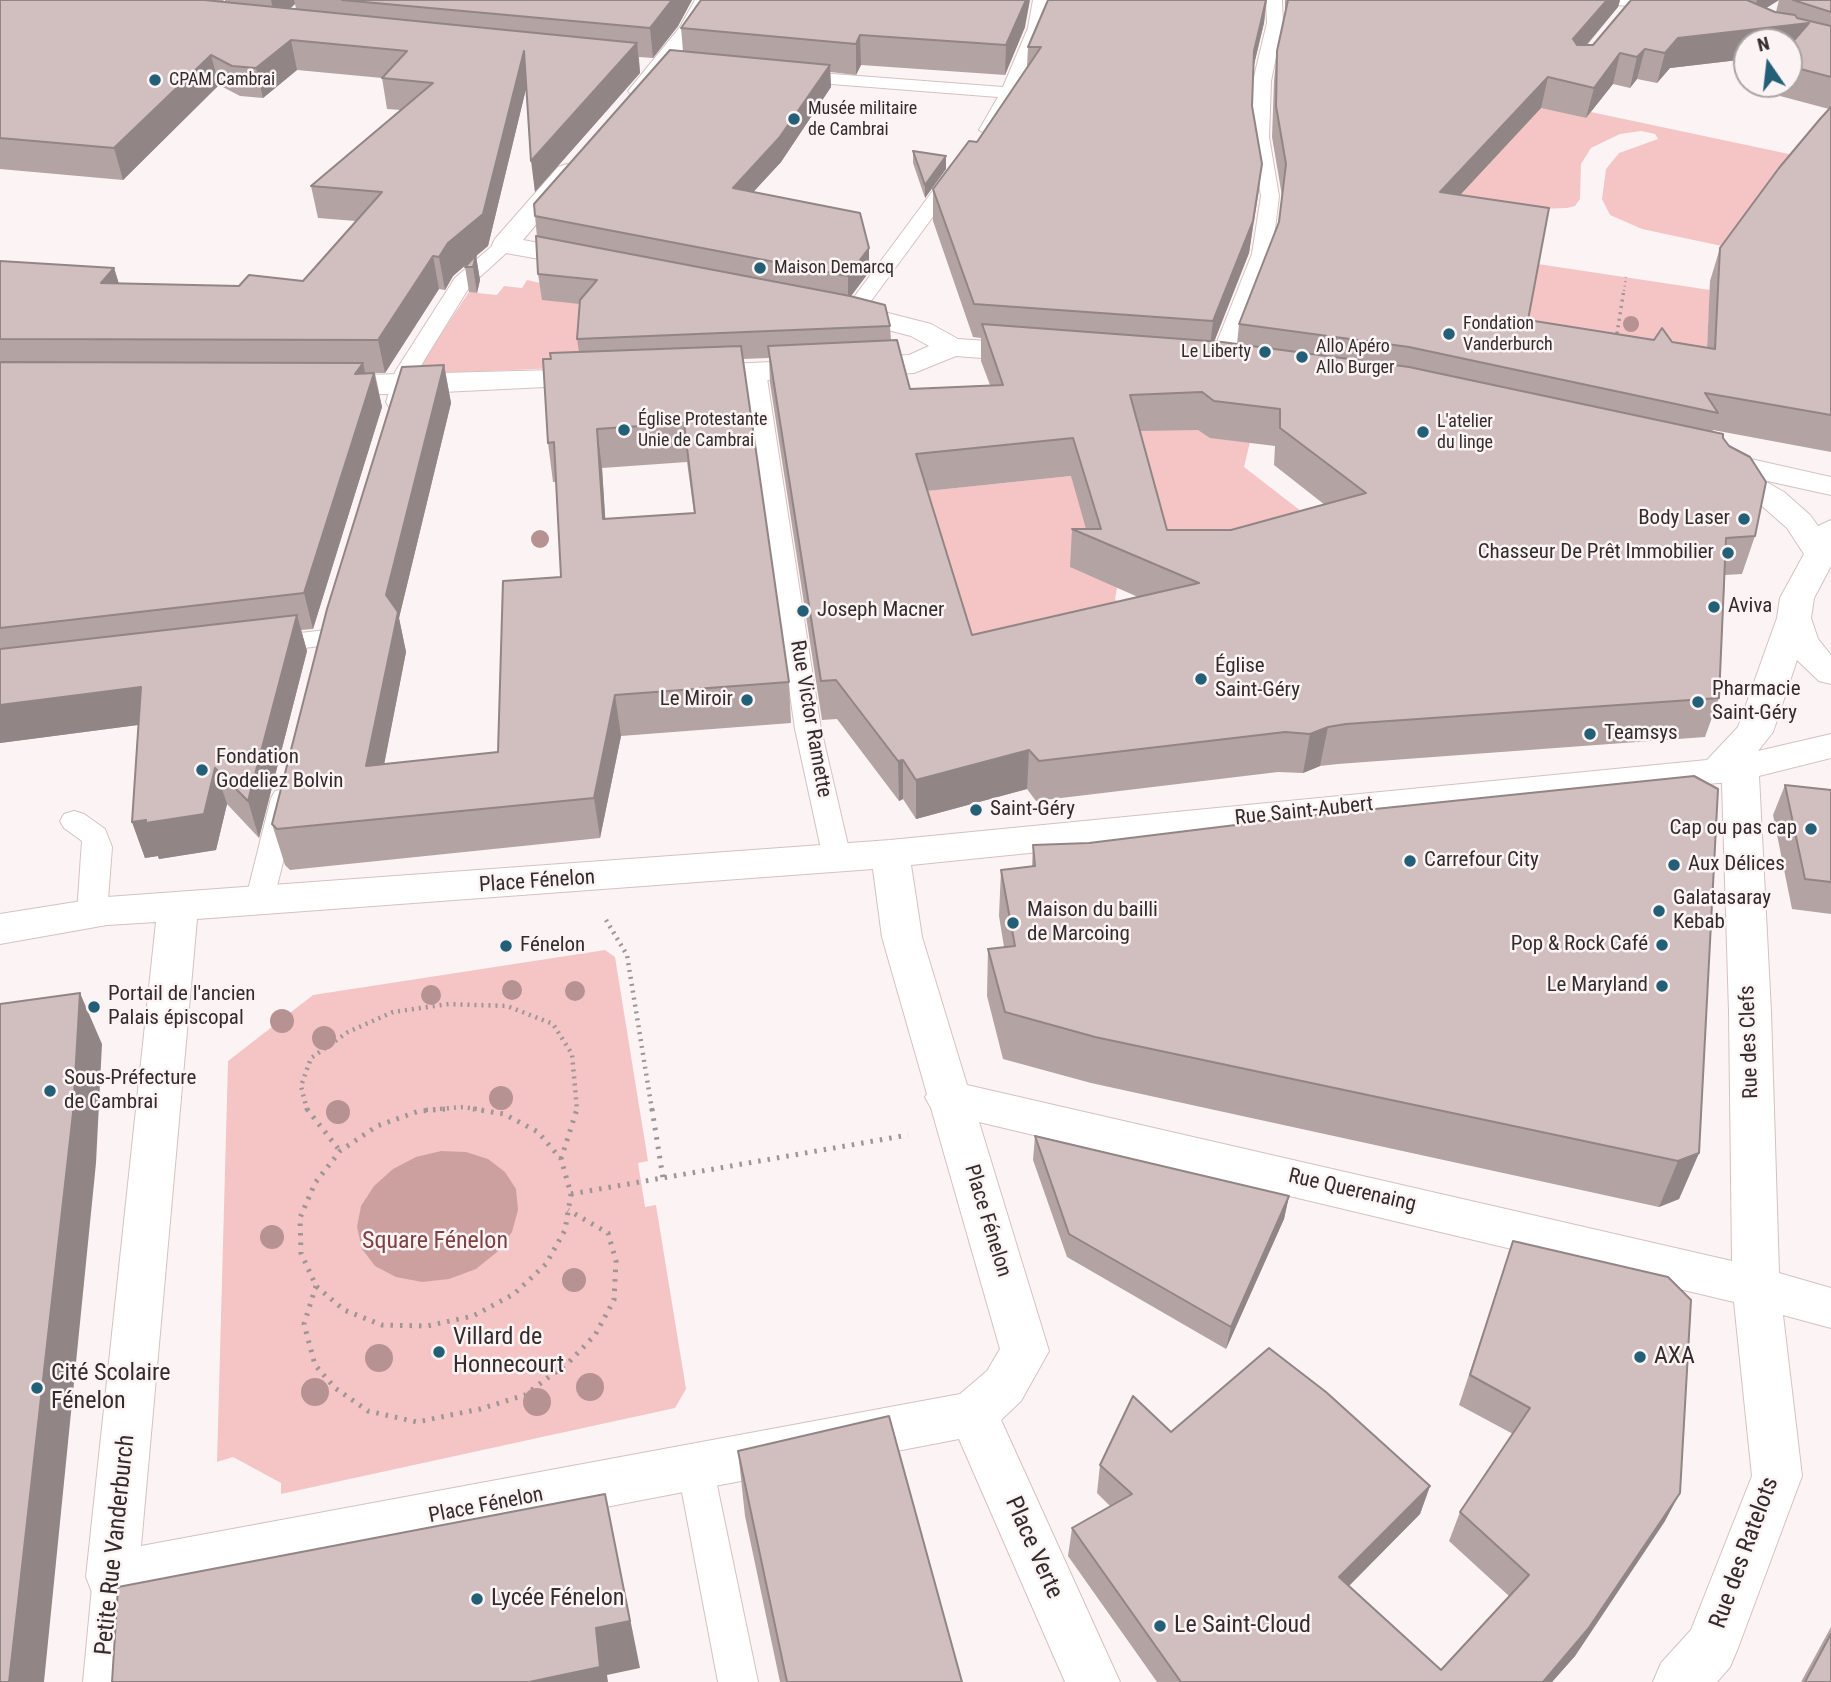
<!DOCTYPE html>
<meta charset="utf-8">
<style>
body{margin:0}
#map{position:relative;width:1831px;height:1682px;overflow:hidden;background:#fcf4f4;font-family:"Roboto Condensed",sans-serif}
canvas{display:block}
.north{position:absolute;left:1733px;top:28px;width:70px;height:70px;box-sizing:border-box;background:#fcf4f4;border:2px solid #aca4a4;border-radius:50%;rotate:346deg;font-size:19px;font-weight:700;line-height:28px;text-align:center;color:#332c2c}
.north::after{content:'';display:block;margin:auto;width:24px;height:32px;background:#235f77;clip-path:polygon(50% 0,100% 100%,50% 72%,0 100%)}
</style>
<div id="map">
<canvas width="1831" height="1682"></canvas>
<div class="north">N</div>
</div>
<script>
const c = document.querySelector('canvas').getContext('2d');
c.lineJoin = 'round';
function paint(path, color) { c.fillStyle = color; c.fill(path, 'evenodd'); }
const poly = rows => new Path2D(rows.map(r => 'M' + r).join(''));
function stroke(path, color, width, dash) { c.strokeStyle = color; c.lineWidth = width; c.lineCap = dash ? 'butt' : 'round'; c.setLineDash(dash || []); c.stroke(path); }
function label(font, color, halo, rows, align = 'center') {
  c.font = font + ' "Roboto Condensed",sans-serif'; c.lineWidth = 5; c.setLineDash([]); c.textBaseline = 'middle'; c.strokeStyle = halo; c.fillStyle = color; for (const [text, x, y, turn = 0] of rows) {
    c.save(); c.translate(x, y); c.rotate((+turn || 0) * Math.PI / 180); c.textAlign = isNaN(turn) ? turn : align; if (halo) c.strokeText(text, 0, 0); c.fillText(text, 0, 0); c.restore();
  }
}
paint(poly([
 [1540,107,1586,118,1591,112,1803,157,1736,249,1642,229,1610,215,1602,199,1606,169,1619,153,1658,139,1655,134,1641,131,1620,134,1591,148,1581,164,1580,199,1575,206,1567,208,1540,209,1445,192],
 [1538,264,1710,290,1705,383,1520,354],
 [527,280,608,298,581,367,419,374,416,371,469,292,497,295,504,286,522,288],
 [1185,425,1252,434,1244,467,1336,538,1117,588,1115,599,1125,609,974,679,916,492,1071,476,1127,432],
 [605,950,615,957,648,1161,638,1163,645,1207,656,1205,686,1389,675,1408,281,1494,281,1483,233,1457,217,1462,228,1061,313,995]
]), '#f5c5c5');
paint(poly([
 [441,1151,466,1152,488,1159,505,1172,516,1189,518,1210,512,1232,497,1252,476,1269,449,1279,422,1282,396,1277,375,1266,362,1249,357,1227,361,1206,374,1186,393,1169,416,1157]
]), '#cda0a0');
const service = poly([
 [1033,0,1049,0,1044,28,1010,112,994,134,988,135,979,130,998,97,793,81,784,76,793,71,1003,87,1028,28,1033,0],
 [1266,0,1282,0,1283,23,1271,81,1269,137,1279,196,1272,254,1229,367,1226,372,1218,373,1210,372,1207,367,1252,254,1261,196,1251,137,1253,81,1267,23,1266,0],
 [1610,0,1658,0,1673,3,1675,6,1667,11,1618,5,1610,0],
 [956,167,965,173,860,316,846,316,843,312,846,308,949,169,956,167],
 [505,239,515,245,470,286,417,372,405,407,389,407,386,402,395,372,455,278,498,241,505,239],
 [755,366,763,367,766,372,821,729,851,858,847,865,837,868,827,865,823,858,795,729,744,372,747,367,755,366],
 [326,630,335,632,339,638,335,644,266,653,257,651,253,645,257,639,266,637,326,630],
 [285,789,295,791,299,798,273,902,269,909,259,912,249,909,245,902,271,798,275,791,285,789],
 [74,811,84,814,105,829,112,847,107,913,102,920,92,923,82,920,77,913,82,841,64,828,60,821,64,814,74,811],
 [695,1449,708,1454,713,1466,758,1682,718,1682,677,1466,682,1454,695,1449],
 [112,1559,126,1564,131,1577,123,1682,83,1682,93,1577,98,1564,112,1559]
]);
const minor = poly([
 [695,0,717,0,698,34,648,96,640,98,632,96,628,91,680,27,695,0],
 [567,164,576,167,580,172,523,240,599,254,603,260,599,266,589,268,495,251,492,245,495,239,558,167,567,164],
 [837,300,931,324,958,339,1032,344,1042,347,1047,353,1042,359,1032,362,956,356,914,373,691,384,681,381,676,375,681,369,691,366,909,355,929,346,911,336,827,314,823,308,827,302,837,300],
 [596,369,606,372,611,378,606,384,402,394,324,394,314,391,309,385,314,379,324,376,596,369],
 [1706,449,1831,477,1831,495,1763,480,1784,492,1810,515,1818,526,1831,520,1831,566,1814,598,1811,618,1818,639,1831,655,1831,684,1819,681,1797,660,1773,732,1758,751,1831,734,1831,758,1759,776,1771,1012,1779,1273,1831,1288,1831,1328,1783,1315,1802,1476,1738,1648,1730,1667,1717,1682,1653,1682,1661,1663,1691,1630,1752,1476,1734,1302,979,1122,1049,1351,1021,1401,1001,1420,1120,1682,1065,1682,959,1439,112,1602,93,1595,86,1577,156,922,107,925,0,944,0,914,107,897,890,840,1707,760,1738,727,1777,618,1780,598,1804,554,1787,528,1762,506,1718,481,1713,474,1716,470,1695,465,1690,458,1695,451,1706,449],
 [1718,783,1722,783,1729,1012,1732,1261,967,1085,922,937,911,865,1718,783],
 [873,869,882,937,927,1094,925,1097,931,1108,1000,1349,987,1371,960,1394,141,1546,197,919,873,869]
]);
stroke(service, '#d5c1c1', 2);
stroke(minor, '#d5c1c1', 2);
stroke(poly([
 [1624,291,1626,277]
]), '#9e9696', 2.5, [1, 3.5]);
stroke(poly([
 [1616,340,1624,289]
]), '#9e9696', 3.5, [2, 4.5]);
stroke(poly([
 [606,920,627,955,652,1110],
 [307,1110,301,1086,311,1058,348,1032,393,1012,449,1004,507,1006,553,1024,572,1054,577,1110],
 [426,1110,463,1107,483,1110]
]), '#9e9696', 4.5, [2, 5]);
stroke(poly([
 [307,1109,340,1151],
 [445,1109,419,1111,377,1126,340,1151,315,1183,300,1218,301,1253,316,1286,344,1310,382,1325,427,1326,473,1316,514,1294,546,1264,565,1230,571,1194,561,1159,538,1132,504,1114,473,1109],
 [652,1109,663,1178],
 [561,1159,577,1109],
 [571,1194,908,1135],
 [316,1286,304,1324,315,1365,335,1388,368,1411,417,1422,480,1409,525,1395,569,1362,595,1335,614,1300,616,1261,608,1233,568,1210]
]), '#9e9696', 5, [2.5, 7]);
paint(service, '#fff');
paint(minor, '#fff');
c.fillStyle = '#b79293';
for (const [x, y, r] of [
 [1631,324,8],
 [540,539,9],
 [512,990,10],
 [575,991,10],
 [431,995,10],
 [282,1021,12],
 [324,1038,12],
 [501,1098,12],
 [338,1112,12],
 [272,1237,12],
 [574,1280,12],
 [379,1358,14],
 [590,1387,14],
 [315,1392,14],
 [537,1402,14]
]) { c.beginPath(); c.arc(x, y, r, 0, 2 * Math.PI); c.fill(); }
paint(poly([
 [0,0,224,0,222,2,225,2,225,0,692,0,678,26,653,58,639,57,640,73,535,192,526,88,488,246,476,256,480,280,477,293,469,292,465,267,468,263,453,276,445,290,439,289,385,373,375,373,382,407,313,629,301,630,307,651,259,838,227,804,216,850,159,859,158,856,145,858,132,822,138,725,0,743,0,261,114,268,119,284,239,286,303,281,356,221,318,218,311,186,401,110,387,109,382,78,297,70,263,98,240,96,219,85,123,180,0,169],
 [295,4,296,9,290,8],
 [1048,0,1267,0,1264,23,1253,69,1252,106,1262,164,1258,196,1249,253,1214,341,1237,344,1239,324,1278,224,1282,196,1272,137,1274,81,1277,51,1285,13,1285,0,1620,0,1618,7,1587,45,1593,45,1631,0,1779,0,1766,8,1776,12,1779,0,1831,0,1831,452,1713,430,1712,432,1723,438,1755,536,1742,574,1725,575,1719,698,1705,737,1338,764,1320,766,1303,773,1278,772,1036,801,1027,789,916,819,903,799,899,801,837,719,822,720,770,383,769,358,742,359,789,682,791,723,621,736,600,838,290,870,285,865,272,824,444,365,451,403,399,618,406,652,384,764,498,752,561,577,556,482,553,482,548,443,551,359,579,352,577,339,580,304,542,300,538,274,537,237,535,216,683,51,681,28,698,6,1025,27,1005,75,861,65,856,75,830,72,831,87,781,162,753,192,869,248,869,272,851,296,890,326,891,340,910,389,990,385,981,361,981,338,973,337,933,221,933,189,977,142,1027,67,1028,47],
 [1747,42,1789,42,1789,84,1772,84,1771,86,1782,88,1780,96,1829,109,1720,248,1710,281,1707,348,1528,320,1460,195,1541,108,1586,118,1613,84,1630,88,1637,79,1657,83,1670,68,1747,59],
 [1198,430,1210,438,1275,446,1274,465,1325,505,1231,530,1167,530,1140,431],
 [687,462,694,513,605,519,602,468],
 [1071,476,1086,529,1072,529,1070,567,1138,597,972,635,927,491],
 [913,151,946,169,925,198,913,163],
 [1785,785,1831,790,1831,914,1792,909,1773,815],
 [1033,845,1699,1153,1679,1199,1659,1207,1091,1083,1003,1059,987,996,988,949,1004,947,999,916,1001,870,1032,866],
 [1035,1136,1289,1196,1284,1219,1226,1349,1067,1257,1033,1160],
 [1513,1241,1665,1521,1575,1656,1552,1682,1157,1682,1068,1556,1072,1528,1110,1506,1097,1493,1100,1465,1171,1432,1430,1486,1420,1514,1349,1586,1441,1670,1509,1596,1449,1541,1460,1512,1513,1434,1459,1405],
 [738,1451,962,1682,780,1682,745,1516],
 [1831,1627,1831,1682,1801,1682]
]), '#b4a3a3');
paint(poly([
 [271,0,294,0,295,4,276,22],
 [672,0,692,0,678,26,653,58,650,28],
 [1026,0,1030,0,1025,27,1005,75,1006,45],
 [1266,0,1264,23,1250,81,1254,51],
 [1607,0,1620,0,1618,7,1566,69,1573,39],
 [1757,0,1779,0,1752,17],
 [1809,23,1789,54,1789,42,1747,42,1747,59,1670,68,1657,83,1665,53,1678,38],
 [860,35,861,65,856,75,856,44],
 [291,40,297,70,263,98,256,68],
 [637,43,640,73,535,192,531,161],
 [1645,49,1637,79,1630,88,1637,57],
 [524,51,528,81,488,246,476,256,480,280,477,293,473,267,475,257,453,276,445,290,439,257],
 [1620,53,1613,84,1586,118,1594,88],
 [211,55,219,85,123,180,114,148],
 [830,65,831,87,781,162,735,212,733,188],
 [1548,77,1541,108,1433,224,1440,192],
 [946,156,946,169,925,198,925,185],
 [1262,164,1249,253,1209,355,1213,321],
 [869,248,869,272,848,300,848,276],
 [433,256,439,289,385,373,378,340],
 [114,268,124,300,101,283],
 [363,363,369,391,374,373,382,407,313,629,304,593,355,374],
 [444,365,451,403,399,618,406,652,376,806,366,766,386,595],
 [597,429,602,468,608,559,603,519],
 [297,615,307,651,259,838,248,801],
 [141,687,153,723,0,743,0,705],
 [615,695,621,736,600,838,594,798],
 [1328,727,1320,766,1303,773,1310,734],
 [1029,750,1027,789,916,819,916,780],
 [903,760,903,799,899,801,898,761],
 [215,768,227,804,216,850,159,859,158,856,145,858,132,822],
 [80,993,102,1044,96,1163,44,1682,9,1682],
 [1699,1153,1679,1199,1659,1207,1678,1161],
 [1289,1196,1284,1219,1226,1349,1231,1327],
 [1430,1486,1420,1514,1330,1605,1339,1577],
 [1680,1493,1665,1521,1575,1656,1552,1682,1543,1682],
 [605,1494,640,1668,607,1675,608,1682,529,1682,596,1628]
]), '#928585');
const building = poly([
 [0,0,204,0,637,43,531,161,524,51,483,214,448,243,439,257,433,256,378,340,0,339,0,261,114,268,101,283,239,286,249,275,303,281,382,192,311,186,433,83,382,78,407,51,291,40,256,68,232,66,211,55,114,148,0,138,0,0],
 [342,0,672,0,650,28,342,0],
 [701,0,1026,0,1006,45,860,35,856,44,681,28,701,0],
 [1048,0,1266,0,1254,51,1252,106,1262,164,1253,221,1213,321,974,304,933,189,969,141,977,142,1041,47,1028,47,1048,0],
 [1288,0,1607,0,1573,39,1577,45,1593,45,1631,0,1747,0,1775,12,1795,15,1797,18,1831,26,1831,77,1789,66,1796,59,1789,58,1789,46,1809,23,1678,38,1665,53,1645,49,1637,57,1620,53,1594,88,1548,77,1440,192,1549,208,1528,320,1654,340,1662,328,1672,342,1715,349,1720,248,1779,168,1820,119,1831,107,1831,415,1705,393,1718,413,1409,347,1239,324,1279,222,1286,164,1276,106,1277,51,1288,0],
 [1793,0,1831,0,1831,12,1793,0],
 [670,50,830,65,779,138,733,188,860,213,869,248,848,276,535,216,534,204,670,50],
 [913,151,946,156,925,185,913,151],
 [536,236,850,296,885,305,890,326,577,339,580,300,597,280,538,274,536,236],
 [476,255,473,267,465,267,476,255],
 [982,324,1222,342,1409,367,1723,434,1723,438,1729,446,1750,457,1766,482,1755,536,1726,538,1719,698,1346,724,1328,727,1310,734,1285,732,1039,761,1029,750,916,780,903,760,898,761,836,680,821,681,768,346,897,340,910,389,1003,385,982,324],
 [1202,392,1214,401,1280,409,1280,428,1366,493,1231,530,1167,530,1130,395,1202,392],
 [1073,438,1101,529,1072,529,1199,583,972,635,916,454,1073,438],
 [741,346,789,682,615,695,594,798,277,829,272,824,327,609,402,367,444,365,386,595,398,612,366,766,498,752,503,581,561,577,554,442,548,443,543,359,551,359,550,353,741,346],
 [684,423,695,513,603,519,597,429,684,423],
 [0,362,363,363,355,374,374,373,304,593,0,628,0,362],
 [297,615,248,801,215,768,204,814,146,823,146,820,132,822,141,687,0,705,0,649,297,615],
 [1694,776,1718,789,1699,1153,1678,1161,1095,1037,1005,1012,988,949,1015,946,1001,870,1035,866,1033,845,1089,843,1317,815,1694,776],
 [1785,785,1831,790,1831,882,1805,879,1785,785],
 [80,993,73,1113,9,1682,0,1682,0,1004,80,993],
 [1035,1136,1289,1196,1231,1327,1069,1234,1035,1136],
 [1513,1241,1668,1277,1691,1300,1680,1493,1588,1629,1543,1682,1181,1682,1072,1528,1132,1494,1100,1465,1133,1396,1171,1432,1269,1348,1326,1392,1430,1486,1339,1577,1441,1670,1529,1575,1460,1512,1530,1408,1470,1375,1513,1241],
 [889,1416,962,1682,787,1682,738,1451,889,1416],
 [605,1494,630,1621,596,1628,600,1667,529,1682,112,1682,118,1587,605,1494],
 [1831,1634,1831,1682,1805,1682,1831,1634]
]);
paint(building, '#d1bebe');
stroke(building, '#928585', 2);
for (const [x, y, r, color] of [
 [155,80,7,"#235f77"],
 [794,119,7,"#235f77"],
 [760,268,7,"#235f77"],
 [1449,334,7,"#235f77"],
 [1265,352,7,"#235f77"],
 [1302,357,7,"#235f77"],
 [624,430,7,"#235f77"],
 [1423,432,7,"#235f77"],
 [1744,519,7,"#235f77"],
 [1728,553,7,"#235f77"],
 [1714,607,7,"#235f77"],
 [803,611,7,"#235f77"],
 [1201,679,7,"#235f77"],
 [747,700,7,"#235f77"],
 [1698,702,7,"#235f77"],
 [1590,734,7,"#235f77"],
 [202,770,7,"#235f77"],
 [976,810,7,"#235f77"],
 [1811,829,7,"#235f77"],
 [1410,861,7,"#235f77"],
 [1674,865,7,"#235f77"],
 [1659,911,7,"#235f77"],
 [1013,923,7,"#235f77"],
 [1662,945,7,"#235f77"],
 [506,946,7,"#235f77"],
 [1662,986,7,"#235f77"],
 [94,1007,7,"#235f77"],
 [50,1091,7,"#235f77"],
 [439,1352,7,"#235f77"],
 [1640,1357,7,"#235f77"],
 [37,1388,7,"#235f77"],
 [477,1599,7,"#235f77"],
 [1160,1626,7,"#235f77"]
]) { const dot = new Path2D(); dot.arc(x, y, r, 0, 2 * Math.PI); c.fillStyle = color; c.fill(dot); stroke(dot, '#fcf4f4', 2.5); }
label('18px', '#332c2c', '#fcf4f4', [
 ["CPAM Cambrai",169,80],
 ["Musée militaire",808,109],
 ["de Cambrai",808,130],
 ["Maison Demarcq",774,268],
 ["Fondation",1463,324],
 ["Vanderburch",1463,345],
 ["Allo Apéro",1316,347],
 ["Allo Burger",1316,368],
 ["Le Liberty",1251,352,"right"],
 ["Église Protestante",638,420],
 ["Unie de Cambrai",638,441],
 ["L'atelier",1437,422],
 ["du linge",1437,443]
], 'left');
label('21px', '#332c2c', '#fcf4f4', [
 ["Body Laser",1730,519,"right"],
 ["Chasseur De Prêt Immobilier",1714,553,"right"],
 ["Aviva",1728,607],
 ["Joseph Macner",817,611],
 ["Église",1215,667],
 ["Saint-Géry",1215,691],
 ["Pharmacie",1712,690],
 ["Saint-Géry",1712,714],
 ["Le Miroir",733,700,"right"],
 ["Teamsys",1604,734],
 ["Fondation",216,758],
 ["Godeliez Bolvin",216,782],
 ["Saint-Géry",990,810],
 ["Cap ou pas cap",1797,829,"right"],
 ["Carrefour City",1424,861],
 ["Aux Délices",1688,865],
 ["Galatasaray",1673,899],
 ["Kebab",1673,923],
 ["Maison du bailli",1027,911],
 ["de Marcoing",1027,935],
 ["Pop & Rock Café",1648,945,"right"],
 ["Fénelon",520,946],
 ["Le Maryland",1648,986,"right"],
 ["Portail de l'ancien",108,995],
 ["Palais épiscopal",108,1019],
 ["Sous-Préfecture",64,1079],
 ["de Cambrai",64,1103]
], 'left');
label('21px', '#332c2c', '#fcf4f4', [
 ["Rue Victor Ramette",810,719,80],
 ["Rue Saint-Aubert",1304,812,-6],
 ["Place Fénelon",537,882,-4],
 ["Rue des Clefs",1750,1042,-92],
 ["Rue Querenaing",1352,1191,13],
 ["Place Fénelon",987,1221,73],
 ["Place Fénelon",486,1506,-11]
]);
label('24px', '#7f4244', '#fcf4f4', [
 ["Square Fénelon",435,1242]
]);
label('24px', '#332c2c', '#fcf4f4', [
 ["Villard de",453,1338],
 ["Honnecourt",453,1366],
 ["AXA",1654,1357],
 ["Cité Scolaire",51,1374],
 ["Fénelon",51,1402],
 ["Lycée Fénelon",491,1599],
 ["Le Saint-Cloud",1174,1626]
], 'left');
label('24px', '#332c2c', '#fcf4f4', [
 ["Petite Rue Vanderburch",116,1545,-84],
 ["Place Verte",1033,1548,66],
 ["Rue des Ratelots",1745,1553,-70]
]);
</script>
